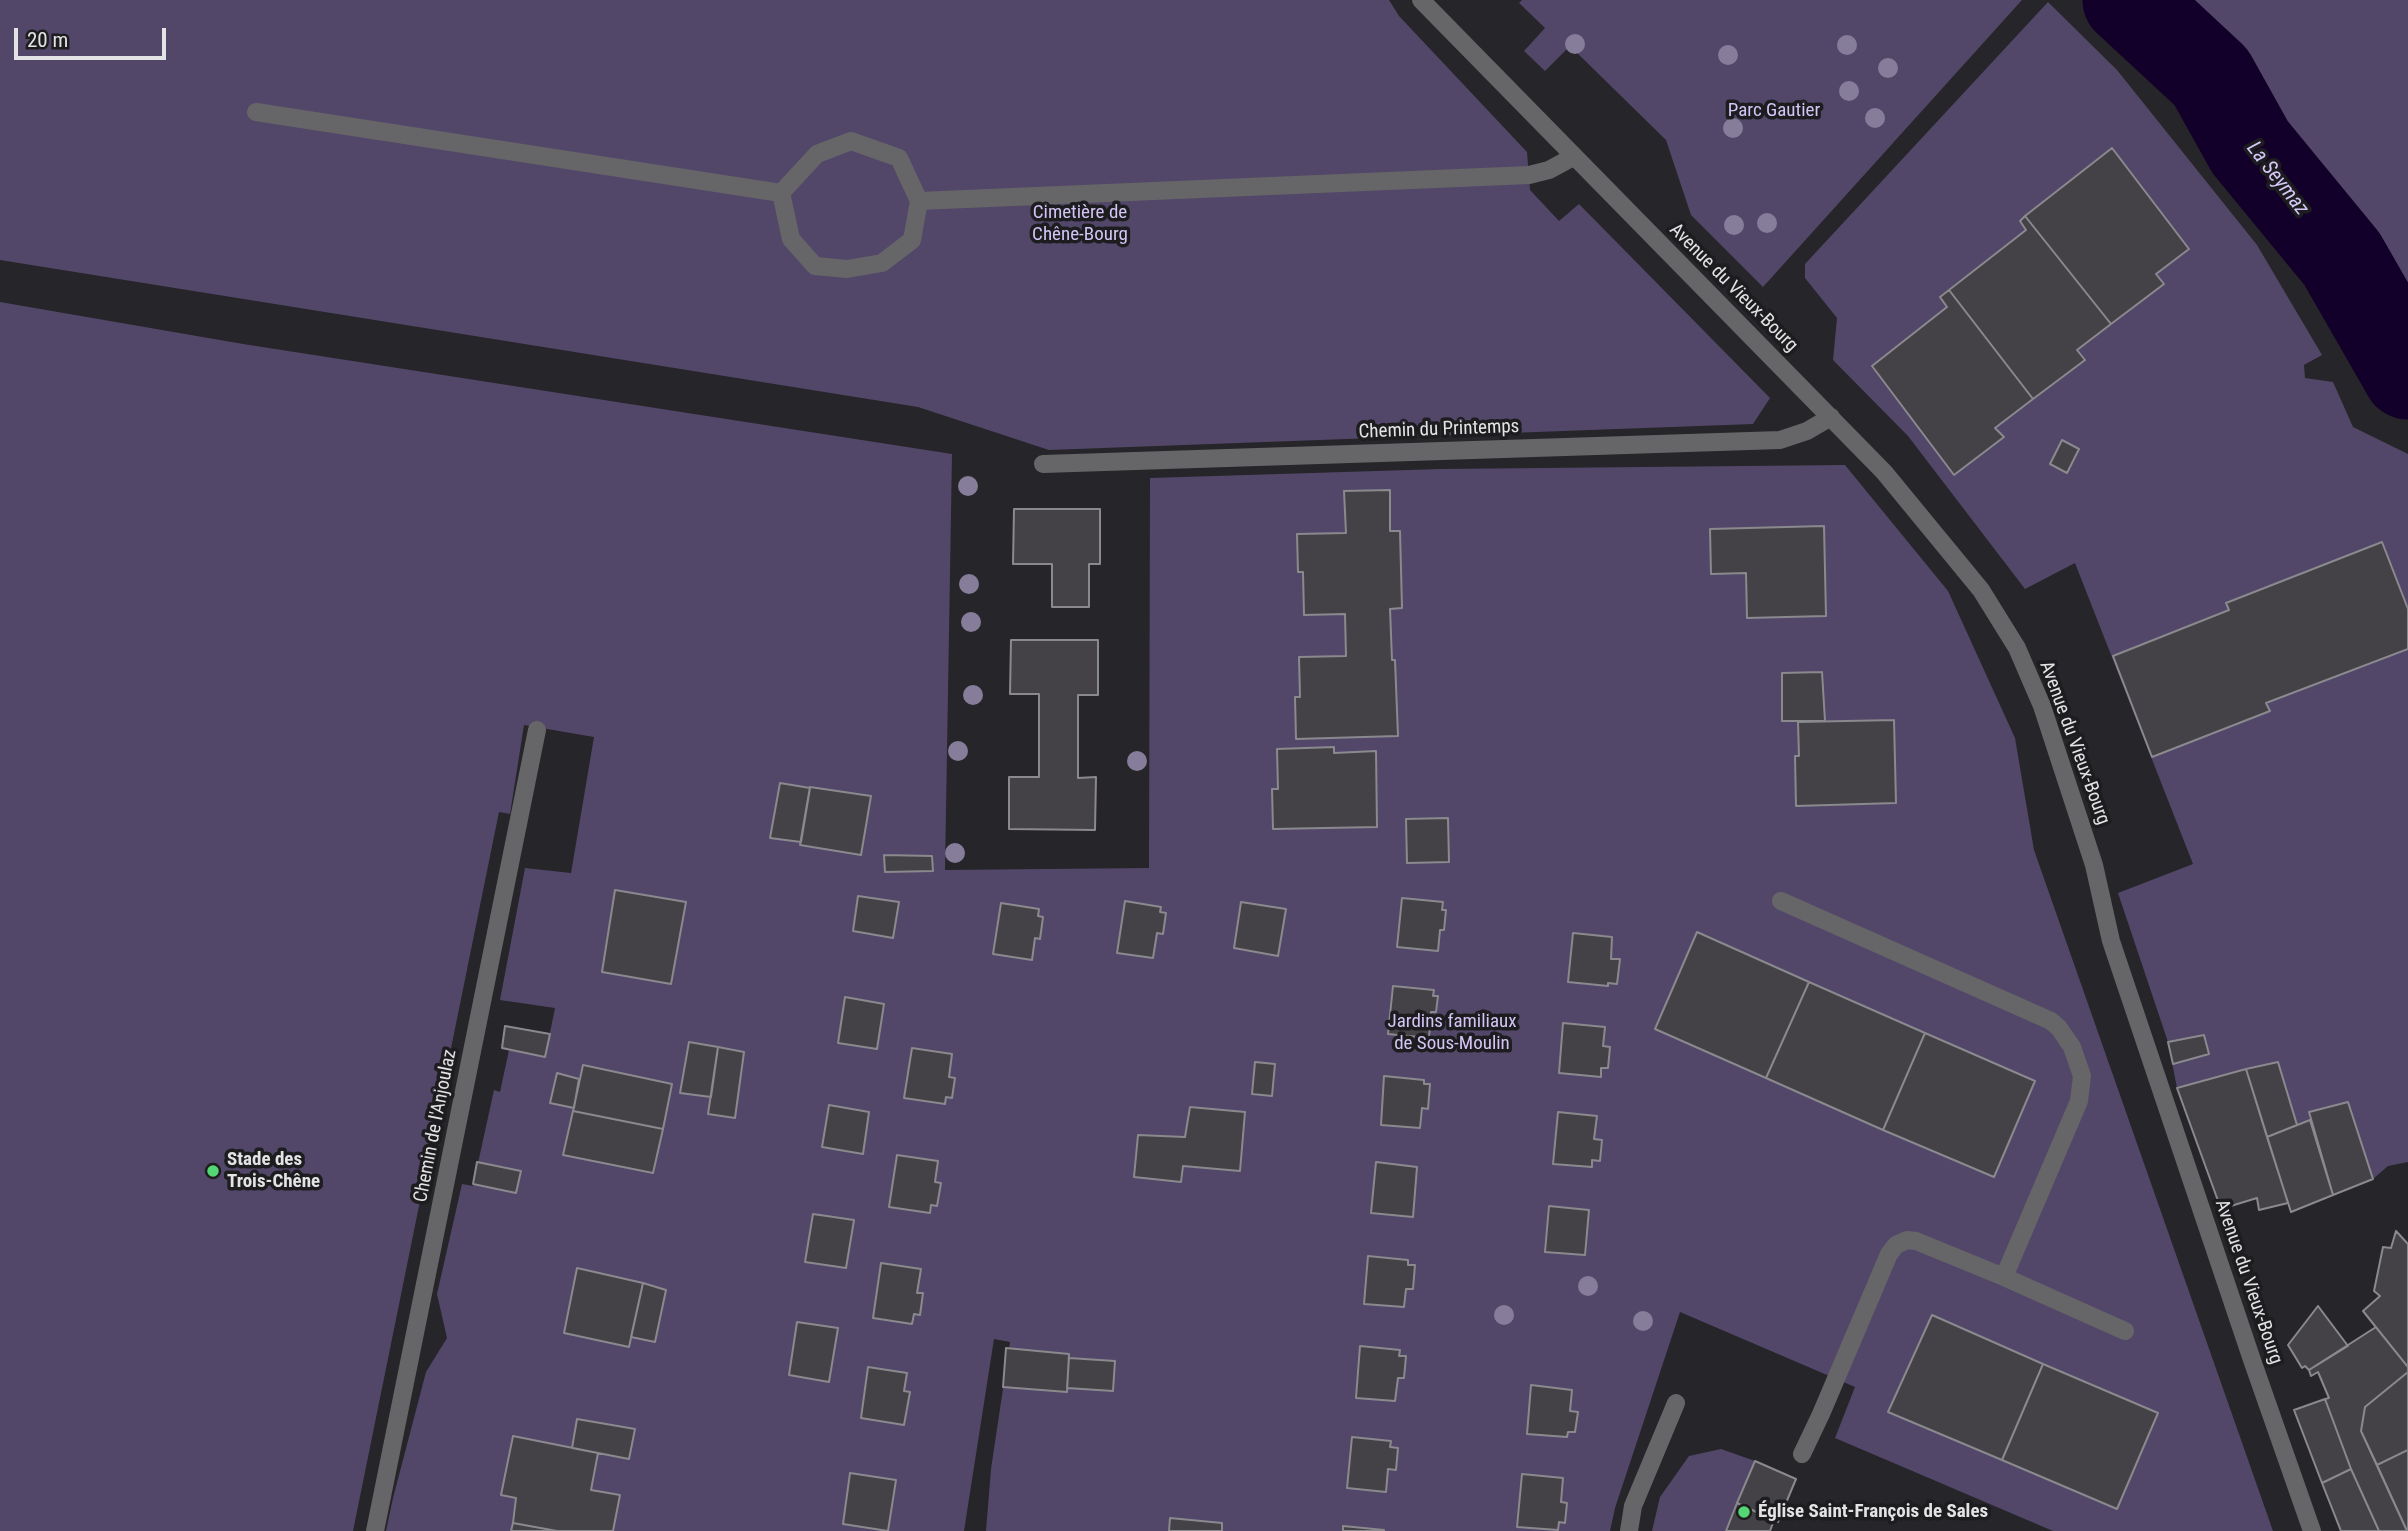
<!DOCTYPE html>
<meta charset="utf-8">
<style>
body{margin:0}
#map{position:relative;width:2408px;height:1531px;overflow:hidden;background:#262529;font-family:"Roboto Condensed",sans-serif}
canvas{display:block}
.scale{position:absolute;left:14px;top:28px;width:152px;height:32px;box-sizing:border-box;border:4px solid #e3e3e5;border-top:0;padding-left:9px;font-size:21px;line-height:24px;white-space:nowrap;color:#e3e3e5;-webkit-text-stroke:5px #1d1c1f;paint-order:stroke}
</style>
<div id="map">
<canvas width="2408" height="1531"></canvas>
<div class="scale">20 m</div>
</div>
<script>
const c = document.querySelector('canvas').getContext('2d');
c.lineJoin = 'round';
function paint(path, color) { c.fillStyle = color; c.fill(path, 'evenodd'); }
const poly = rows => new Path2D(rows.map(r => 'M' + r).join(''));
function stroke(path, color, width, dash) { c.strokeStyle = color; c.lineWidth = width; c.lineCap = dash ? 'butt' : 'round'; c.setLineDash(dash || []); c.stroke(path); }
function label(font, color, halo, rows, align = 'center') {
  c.font = font + ' "Roboto Condensed",sans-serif'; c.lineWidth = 7; c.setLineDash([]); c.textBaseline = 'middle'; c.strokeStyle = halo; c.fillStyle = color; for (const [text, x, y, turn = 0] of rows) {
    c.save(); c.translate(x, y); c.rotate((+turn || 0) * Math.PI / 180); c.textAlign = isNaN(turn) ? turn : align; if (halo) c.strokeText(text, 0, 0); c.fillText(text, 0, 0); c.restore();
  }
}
paint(poly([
 [0,0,1389,0,1399,16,1527,152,1530,190,1559,221,1579,204,1770,398,1753,424,1049,450,918,407,0,260],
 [1522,0,2022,0,1763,287,1691,215,1666,140,1570,46,1545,71,1524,51,1545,28,1519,3],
 [2160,0,2408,0,2408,308,2391,276,2282,154,2208,52],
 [2048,2,2117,70,2257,245,2322,355,2304,365,2305,378,2333,382,2353,427,2408,454,2408,1162,2388,1166,2373,1179,2348,1102,2309,1112,2310,1120,2297,1125,2278,1062,2177,1088,2168,1042,2118,893,2193,864,2075,563,2025,589,1908,436,1833,360,1837,318,1805,278,1805,264],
 [2111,148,2189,249,2156,274,2163,283,2077,350,2085,360,1995,428,2004,437,1954,475,1872,367,1947,307,1940,296,2026,230,2020,220],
 [0,302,243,344,952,454,945,870,1149,868,1150,478,1441,469,1845,465,1948,591,2015,738,2034,850,2273,1531,2053,1531,1835,1438,1855,1387,1680,1312,1615,1508,1610,1531,986,1531,991,1469,1010,1342,994,1339,964,1531,386,1531,393,1498,426,1372,447,1338,437,1294,462,1184,473,1186,494,1090,500,1092,509,1050,545,1057,555,1008,500,1000,525,868,571,873,594,737,524,725,510,814,499,812,353,1531,0,1531],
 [1721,1449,1755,1461,1726,1531,1652,1531,1660,1497,1689,1456]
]), '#524769');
stroke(poly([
 [2128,0,2211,77,2250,147,2342,259,2408,374]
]), '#13002a', 91);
const building = poly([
 [2112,148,2189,249,2156,274,2164,284,2111,324,2025,216,2112,148],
 [2025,216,2111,324,2077,350,2085,360,2033,399,1949,290,2026,230,2020,221,2025,216],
 [1949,290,2033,399,1995,428,2004,437,1954,475,1872,366,1947,307,1940,297,1949,290],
 [2062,440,2079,449,2067,473,2050,464,2062,440],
 [1390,490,1390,531,1400,531,1402,608,1390,609,1392,660,1395,660,1398,736,1296,739,1295,697,1300,697,1299,657,1346,656,1345,614,1304,615,1303,572,1298,572,1297,534,1346,533,1344,491,1390,490],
 [1014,509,1100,509,1100,564,1089,564,1089,607,1052,607,1052,564,1013,564,1014,509],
 [1824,526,1826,616,1747,618,1746,573,1711,574,1710,529,1824,526],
 [2382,542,2408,609,2408,649,2266,703,2270,711,2152,757,2113,656,2229,610,2226,603,2382,542],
 [1011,640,1098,640,1098,695,1078,695,1078,778,1096,777,1095,830,1009,829,1009,777,1039,777,1039,694,1010,694,1011,640],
 [1822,672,1825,721,1782,721,1782,673,1822,672],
 [1894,720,1896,803,1796,806,1795,756,1799,756,1798,722,1894,720],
 [1334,747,1334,753,1376,751,1377,827,1273,829,1272,789,1278,789,1277,749,1334,747],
 [780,783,810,788,801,842,770,838,780,783],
 [810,787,871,796,861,855,800,845,810,787],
 [1448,818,1449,862,1407,863,1406,819,1448,818],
 [884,855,932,856,933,871,885,872,884,855],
 [615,890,686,902,671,984,602,972,615,890],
 [858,896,899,902,893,938,853,931,858,896],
 [1402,898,1443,902,1442,910,1446,910,1444,930,1440,930,1438,951,1397,947,1402,898],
 [1125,901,1161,907,1160,912,1166,913,1163,934,1157,933,1153,958,1117,953,1125,901],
 [1241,902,1286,909,1278,956,1234,948,1241,902],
 [1001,903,1039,909,1038,916,1043,917,1040,939,1035,938,1032,960,993,954,1001,903],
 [1697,932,1809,982,1766,1078,1655,1029,1697,932],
 [1573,933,1612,937,1611,959,1620,959,1617,984,1608,983,1608,986,1568,982,1573,933],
 [1809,982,1925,1033,1883,1130,1766,1078,1809,982],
 [1393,986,1434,990,1433,996,1438,996,1436,1012,1431,1012,1429,1038,1388,1034,1393,986],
 [845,997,884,1004,877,1049,838,1043,845,997],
 [1563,1023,1605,1027,1603,1046,1610,1047,1608,1068,1601,1068,1601,1077,1559,1073,1563,1023],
 [505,1026,550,1034,545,1057,502,1048,505,1026],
 [1925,1033,2035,1081,1994,1177,1883,1130,1925,1033],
 [2204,1035,2209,1054,2173,1064,2168,1042,2204,1035],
 [689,1042,718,1047,711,1097,680,1093,689,1042],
 [718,1047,744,1052,735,1118,708,1114,718,1047],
 [912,1048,952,1054,949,1077,955,1078,952,1098,946,1097,945,1104,904,1098,912,1048],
 [1255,1062,1275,1064,1272,1096,1252,1094,1255,1062],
 [2278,1062,2297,1125,2267,1137,2246,1069,2278,1062],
 [583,1065,672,1084,663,1129,573,1111,583,1065],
 [2246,1069,2288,1203,2259,1210,2257,1198,2221,1209,2177,1088,2246,1069],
 [557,1073,579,1079,574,1108,550,1103,557,1073],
 [1384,1076,1424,1080,1424,1084,1430,1084,1428,1109,1422,1108,1420,1128,1381,1125,1384,1076],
 [2348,1102,2373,1179,2333,1195,2309,1112,2348,1102],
 [829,1105,869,1112,863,1154,822,1147,829,1105],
 [1190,1107,1245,1112,1240,1171,1183,1166,1181,1182,1134,1177,1138,1135,1185,1137,1190,1107],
 [573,1111,663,1129,653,1173,563,1155,573,1111],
 [1558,1112,1597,1116,1594,1139,1602,1140,1600,1161,1592,1160,1592,1167,1553,1164,1558,1112],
 [2310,1120,2333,1195,2291,1212,2267,1137,2310,1120],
 [897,1155,938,1161,935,1182,941,1183,937,1206,931,1205,930,1213,889,1207,897,1155],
 [477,1162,521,1171,516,1193,473,1184,477,1162],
 [1376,1162,1417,1167,1413,1217,1371,1213,1376,1162],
 [1549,1206,1589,1210,1585,1255,1545,1252,1549,1206],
 [813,1214,854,1220,846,1268,805,1262,813,1214],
 [2396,1231,2408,1244,2408,1367,2363,1311,2380,1296,2374,1291,2383,1247,2391,1248,2396,1231],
 [1368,1256,1408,1260,1408,1265,1415,1265,1413,1289,1406,1289,1404,1307,1364,1304,1368,1256],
 [881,1263,921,1269,917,1293,923,1293,920,1315,914,1314,912,1324,873,1318,881,1263],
 [577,1268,643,1283,629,1347,564,1333,577,1268],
 [643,1283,666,1290,655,1342,631,1337,643,1283],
 [2318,1306,2348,1346,2309,1370,2305,1366,2302,1368,2288,1345,2318,1306],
 [1932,1315,2043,1364,2002,1460,1888,1412,1932,1315],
 [797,1322,838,1328,829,1382,789,1375,797,1322],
 [2376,1327,2408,1367,2408,1372,2365,1407,2361,1431,2407,1531,2379,1531,2351,1469,2325,1399,2329,1398,2318,1372,2311,1376,2309,1370,2376,1327],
 [1360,1346,1400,1350,1399,1356,1406,1356,1404,1378,1398,1378,1395,1401,1356,1398,1360,1346],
 [1006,1348,1069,1354,1067,1392,1003,1387,1006,1348],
 [1069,1358,1115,1361,1113,1391,1067,1388,1069,1358],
 [2043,1364,2158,1413,2117,1509,2002,1460,2043,1364],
 [868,1367,907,1373,904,1391,910,1392,904,1425,861,1418,868,1367],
 [2408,1372,2408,1450,2377,1465,2361,1431,2365,1407,2408,1372],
 [1531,1385,1572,1390,1570,1411,1578,1412,1575,1432,1568,1432,1567,1437,1527,1434,1531,1385],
 [2325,1399,2351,1469,2322,1483,2294,1410,2325,1399],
 [577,1419,635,1429,629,1459,572,1448,577,1419],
 [513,1436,598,1453,591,1490,620,1495,613,1531,557,1531,513,1523,516,1498,501,1495,513,1436],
 [1352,1437,1391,1441,1390,1447,1398,1448,1396,1470,1388,1469,1386,1492,1347,1488,1352,1437],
 [2408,1450,2408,1531,2407,1531,2377,1465,2408,1450],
 [1755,1461,1796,1479,1778,1522,1737,1503,1755,1461],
 [2351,1469,2379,1531,2341,1531,2322,1483,2351,1469],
 [850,1473,896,1480,888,1531,843,1524,850,1473],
 [1522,1474,1563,1478,1561,1502,1567,1503,1565,1523,1559,1522,1558,1530,1517,1527,1522,1474],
 [1737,1503,1774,1520,1770,1531,1726,1531,1737,1503],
 [1170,1518,1222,1523,1222,1531,1169,1531,1170,1518],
 [513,1523,557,1531,511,1531,513,1523],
 [1343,1526,1384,1530,1384,1531,1343,1531,1343,1526]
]);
paint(building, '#444247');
stroke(building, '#8a898e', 2);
stroke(poly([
 [1421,0,1884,472,1981,590,2017,648,2042,706,2094,865,2111,941,2252,1360,2312,1531],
 [256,112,781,193,817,154,851,141,899,158,919,201,912,240,882,263,847,269,815,266,791,239,781,193],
 [919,201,1529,175,1549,170,1573,157],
 [1043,464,1780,440,1807,431,1831,417],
 [1781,901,2051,1021,2059,1028,2072,1047,2082,1076,2079,1101,2004,1277,1916,1241,1907,1240,1896,1245,1889,1254,1821,1414,1802,1454],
 [2004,1277,2125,1331],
 [375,1531,537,730],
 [1629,1531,1633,1506,1676,1403]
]), '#666668', 18);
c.fillStyle = '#857d9a';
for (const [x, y] of [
 [1575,44],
 [1847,45],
 [1728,55],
 [1888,68],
 [1849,91],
 [1875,118],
 [1733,128],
 [1767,223],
 [1734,225],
 [968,486],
 [969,584],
 [971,622],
 [973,695],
 [958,751],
 [1137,761],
 [955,853],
 [1588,1286],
 [1504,1315],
 [1643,1321]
]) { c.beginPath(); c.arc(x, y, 10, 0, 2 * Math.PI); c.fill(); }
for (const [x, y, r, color] of [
 [213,1171,7,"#53d673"],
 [1744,1512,7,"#53d673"]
]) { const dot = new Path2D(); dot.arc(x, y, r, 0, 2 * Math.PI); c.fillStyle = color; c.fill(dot); stroke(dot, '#1d1c1f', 2.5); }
label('19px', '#d3c5f6', '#1d1c1f', [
 ["Parc Gautier",1774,111],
 ["Cimetière de",1080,213],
 ["Chêne-Bourg",1080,235],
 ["Jardins familiaux",1452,1022],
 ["de Sous-Moulin",1452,1044]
]);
label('19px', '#e3e3e5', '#1d1c1f', [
 ["Avenue du Vieux-Bourg",1733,288,45],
 ["Chemin du Printemps",1439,430,-2],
 ["Avenue du Vieux-Bourg",2074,743,70],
 ["Chemin de l'Anjoulaz",436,1126,-79],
 ["Avenue du Vieux-Bourg",2248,1282,71]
]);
label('bold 19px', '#e3e3e5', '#1d1c1f', [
 ["Stade des",227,1160],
 ["Trois-Chêne",227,1182],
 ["Église Saint-François de Sales",1758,1512]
], 'left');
label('italic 21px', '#d5c7f8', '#1d1c1f', [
 ["La Seymaz",2277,179,52]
]);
</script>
